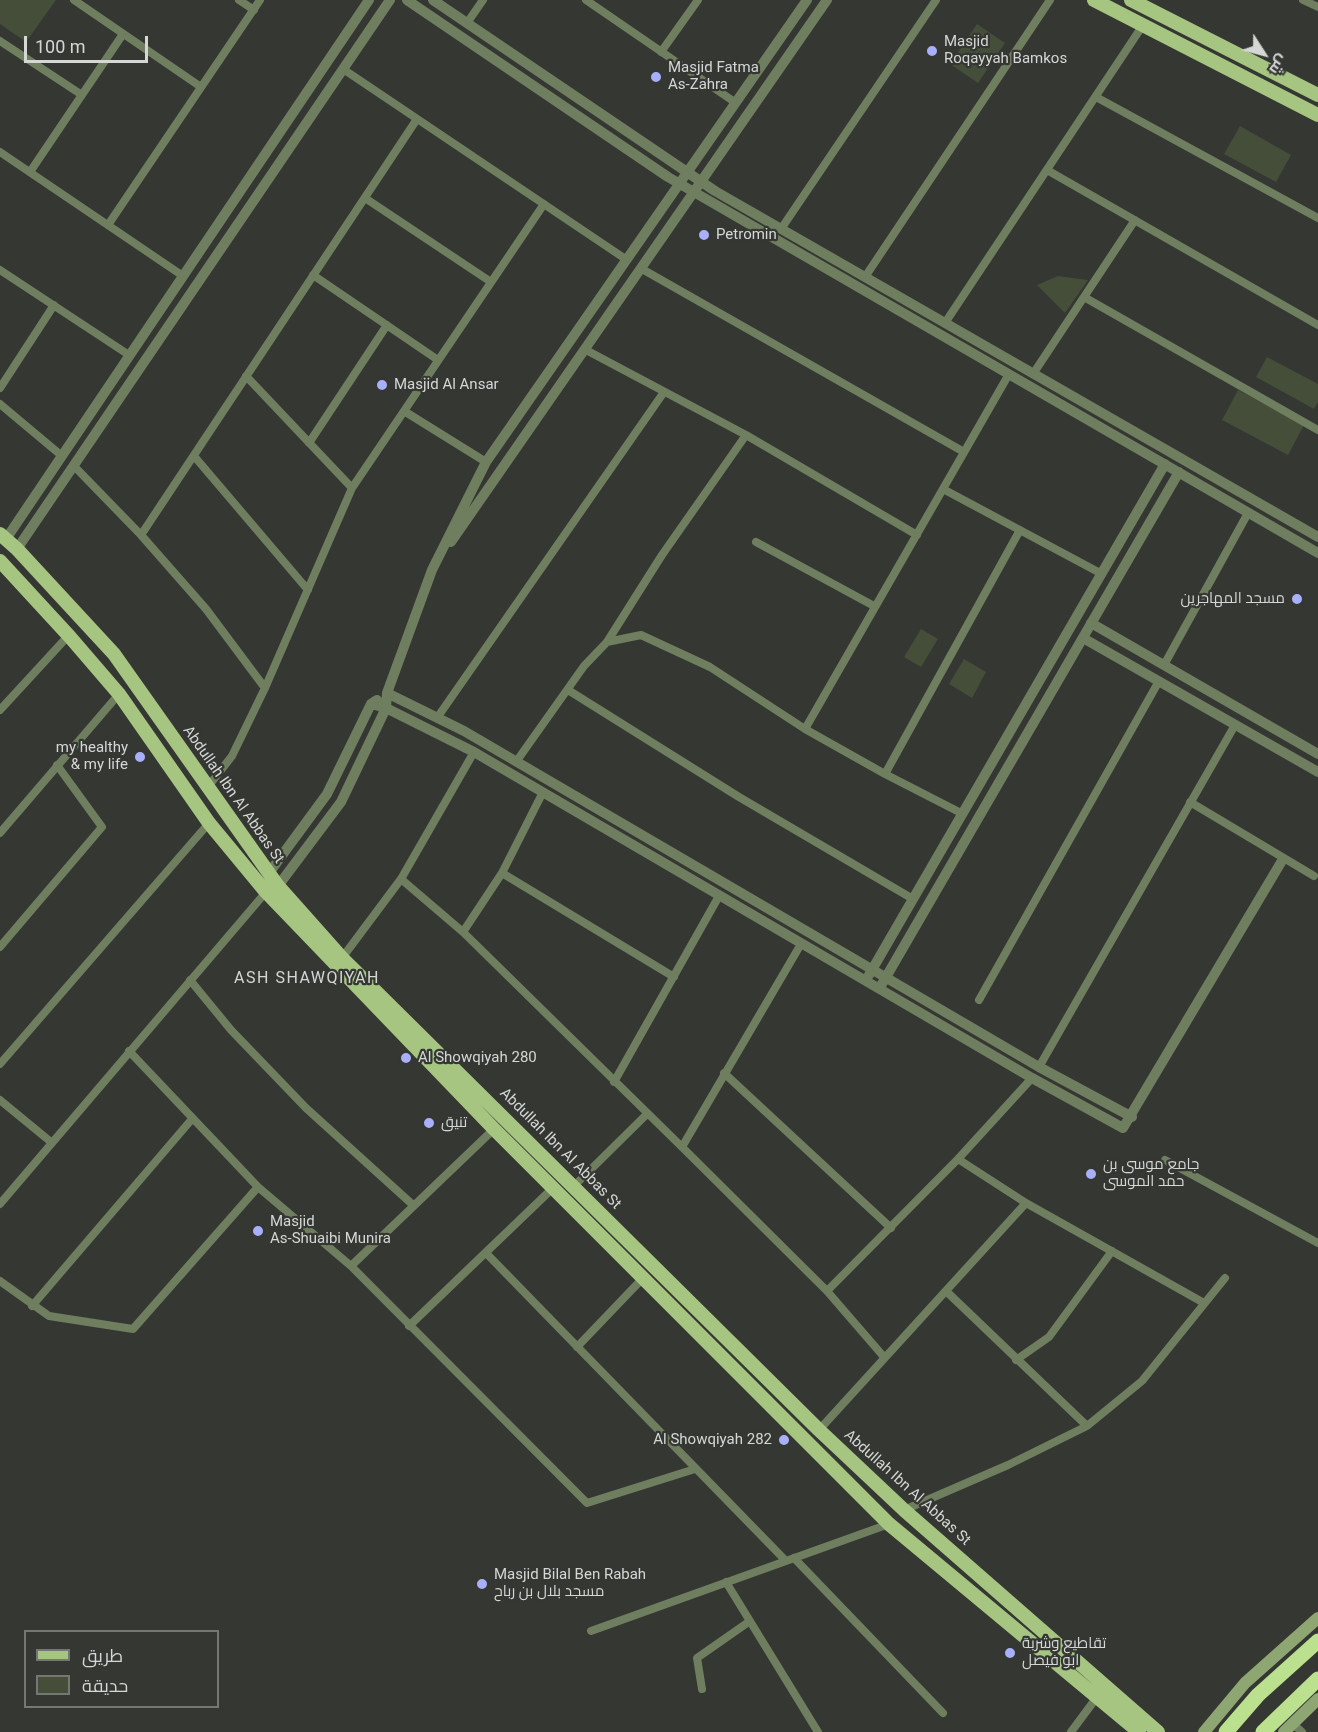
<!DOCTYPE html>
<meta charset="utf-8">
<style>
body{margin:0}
#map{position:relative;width:1318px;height:1732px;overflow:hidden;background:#353733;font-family:Roboto,Cairo,sans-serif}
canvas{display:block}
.legend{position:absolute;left:24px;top:1630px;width:195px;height:78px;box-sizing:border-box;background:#353733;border:2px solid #757773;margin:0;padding:8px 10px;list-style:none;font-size:18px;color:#d5d7d4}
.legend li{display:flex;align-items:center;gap:12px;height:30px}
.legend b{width:30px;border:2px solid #757773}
.north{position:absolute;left:1234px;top:24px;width:60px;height:60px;-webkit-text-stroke:4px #353733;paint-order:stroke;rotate:126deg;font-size:16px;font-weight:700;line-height:24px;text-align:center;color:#d5d7d4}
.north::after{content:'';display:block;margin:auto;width:21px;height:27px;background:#d5d7d4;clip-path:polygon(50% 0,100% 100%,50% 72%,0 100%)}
.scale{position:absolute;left:24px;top:36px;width:124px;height:27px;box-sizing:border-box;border:3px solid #d5d7d4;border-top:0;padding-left:8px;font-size:18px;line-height:21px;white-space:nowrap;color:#d5d7d4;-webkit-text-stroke:4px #353733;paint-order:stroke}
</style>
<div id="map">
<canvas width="1318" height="1732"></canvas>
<ul class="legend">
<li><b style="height:8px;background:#a6c581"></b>طريق</li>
<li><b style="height:16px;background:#444e39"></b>حديقة</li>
</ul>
<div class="north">ش</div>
<div class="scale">100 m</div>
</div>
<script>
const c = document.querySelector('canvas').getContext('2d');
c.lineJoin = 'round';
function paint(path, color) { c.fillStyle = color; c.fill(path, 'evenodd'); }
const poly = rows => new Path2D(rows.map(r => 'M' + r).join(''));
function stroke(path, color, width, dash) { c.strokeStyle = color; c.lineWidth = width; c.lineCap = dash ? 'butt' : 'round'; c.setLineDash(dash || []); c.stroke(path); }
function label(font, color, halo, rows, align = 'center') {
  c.font = font + ' Roboto,Cairo,sans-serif'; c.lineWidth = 4.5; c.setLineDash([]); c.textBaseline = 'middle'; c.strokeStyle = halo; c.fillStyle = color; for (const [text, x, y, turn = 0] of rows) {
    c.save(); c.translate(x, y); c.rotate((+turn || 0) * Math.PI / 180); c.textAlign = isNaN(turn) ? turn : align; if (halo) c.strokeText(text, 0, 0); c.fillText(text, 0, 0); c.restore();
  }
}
paint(poly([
 [0,0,56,0,26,42,0,24],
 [977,24,1005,43,978,83,950,64],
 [1240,126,1291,155,1276,182,1224,154],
 [1058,276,1088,280,1065,313,1037,285],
 [1267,357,1318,384,1318,402,1314,409,1256,377],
 [1238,390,1304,425,1288,455,1222,420],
 [921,629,938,639,921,667,904,657],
 [964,659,986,672,972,698,949,684]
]), '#444e39');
stroke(poly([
 [74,0,201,87],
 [239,0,254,10],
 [586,0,736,103],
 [1303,0,1318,7],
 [467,23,483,0],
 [0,41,82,95],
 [661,52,698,0],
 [343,69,627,260],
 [1096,97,1318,218],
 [0,152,183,276],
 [1047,170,1318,325],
 [30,172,123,34],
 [365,198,491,282],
 [108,225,260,0],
 [781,229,936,0],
 [642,269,964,452],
 [0,270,129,355],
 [313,275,438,360],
 [865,277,1050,0],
 [1084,297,1318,430],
 [945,323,1143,25],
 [586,350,746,435,917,535],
 [1033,374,1135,220],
 [246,376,352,488],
 [0,388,54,305],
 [0,404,62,456],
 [404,411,486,462],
 [309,443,387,325],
 [194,456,308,590],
 [74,466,141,535,206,609,265,688],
 [943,489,1102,574],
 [141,535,417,119],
 [756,542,874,606],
 [607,642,662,555,746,435],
 [1164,665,1248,513],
 [568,690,739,797,913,899],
 [0,710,69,635],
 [437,718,664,392],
 [805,729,1009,374],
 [516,762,584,666,607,642,641,635,710,667,805,729,885,774,963,814],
 [885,774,1020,530],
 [207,788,232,756,265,688,352,488,544,204],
 [1190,802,1314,876],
 [0,833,119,694],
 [502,873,674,977],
 [401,879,463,932,682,1147,827,1291,884,1357],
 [463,932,502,873,543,792],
 [0,947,102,827,57,765],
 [342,958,401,879,474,752],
 [190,980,231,1030,306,1108,413,1205],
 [979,1000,1159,681],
 [129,1051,258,1187,351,1266,587,1503,695,1469],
 [0,1064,209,823],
 [1039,1067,1235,725],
 [724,1073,891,1228],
 [614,1082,719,896],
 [0,1100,51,1142],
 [682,1147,801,944],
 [958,1159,1026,1203,1204,1303],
 [1165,1160,1318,1243],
 [575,1185,647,1114],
 [0,1204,266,892],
 [486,1253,786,1561],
 [351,1266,494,1129],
 [0,1281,49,1316,133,1329,258,1187],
 [827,1291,958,1159,1032,1078],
 [946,1291,1087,1426,1142,1381,1225,1278],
 [32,1306,192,1119],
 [409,1326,554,1187],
 [577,1347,644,1277],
 [1016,1360,1049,1337,1112,1251],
 [819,1430,1026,1203],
 [904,1510,1008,1465,1087,1426],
 [794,1558,943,1713],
 [726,1582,818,1732],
 [591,1631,889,1524],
 [702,1689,697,1658,750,1621],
 [1292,1723,1302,1732],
 [1071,1732,1097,1697]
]), '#6f7e5e', 8);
stroke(poly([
 [407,0,668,177,1318,553],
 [433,0,715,191,1318,537],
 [6,539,369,0],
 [451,542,827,0],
 [17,549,390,0],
 [1091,623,1318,754],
 [1083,638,1318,772],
 [387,693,464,731,1039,1067,1132,1117],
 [371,704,386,708,474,752,1032,1078,1123,1128,1283,859],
 [269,873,327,794,371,704,377,700],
 [278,886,341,802,386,708,387,693,432,570,486,462,807,0],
 [869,975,1165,464],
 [882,984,1179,472]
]), '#6f7e5e', 10);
stroke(poly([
 [1204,1732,1245,1683,1318,1618],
 [1284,1732,1318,1699]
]), '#8ea672', 12);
stroke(poly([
 [1094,0,1318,115],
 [1131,0,1318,95],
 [0,534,17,549,114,654,278,886,342,958,819,1430,904,1510,1158,1732],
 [0,561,70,637,119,694,209,823,266,892,494,1129,889,1524,1139,1732]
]), '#a6c581', 14);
stroke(poly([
 [1226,1732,1258,1695,1318,1641],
 [1263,1732,1318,1679]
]), '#bbe18e', 15);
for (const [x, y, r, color] of [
 [932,51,6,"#a8b0fc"],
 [656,77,6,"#a8b0fc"],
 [704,235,6,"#a8b0fc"],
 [382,385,6,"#a8b0fc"],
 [1297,599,6,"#a8b0fc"],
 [140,757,6,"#a8b0fc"],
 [406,1058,6,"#a8b0fc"],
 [429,1123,6,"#a8b0fc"],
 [1091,1174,6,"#a8b0fc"],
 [258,1231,6,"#a8b0fc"],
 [784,1440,6,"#a8b0fc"],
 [482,1584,6,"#a8b0fc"],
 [1010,1653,6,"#a8b0fc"]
]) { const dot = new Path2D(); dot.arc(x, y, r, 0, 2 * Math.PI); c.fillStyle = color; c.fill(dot); stroke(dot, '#353733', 2); }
label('15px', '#d5d7d4', '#353733', [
 ["Masjid",944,42],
 ["Roqayyah Bamkos",944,59],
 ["Masjid Fatma",668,68],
 ["As-Zahra",668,85],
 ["Petromin",716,235],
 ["Masjid Al Ansar",394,385],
 ["مسجد المهاجرين",1285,599,"right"],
 ["my healthy",128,748,"right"],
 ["& my life",128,765,"right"],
 ["Al Showqiyah 280",418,1058],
 ["تنيق",441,1123],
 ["جامع موسى بن",1103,1165],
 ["حمد الموسى",1103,1182],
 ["Masjid",270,1222],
 ["As-Shuaibi Munira",270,1239],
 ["Al Showqiyah 282",772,1440,"right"],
 ["Masjid Bilal Ben Rabah",494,1575],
 ["مسجد بلال بن رباح",494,1592],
 ["تقاطيع وشربة",1022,1644],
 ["ابو فيصل",1022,1661]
], 'left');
label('15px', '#d5d7d4', '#353733', [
 ["Abdullah Ibn Al Abbas St",233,795,55],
 ["Abdullah Ibn Al Abbas St",560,1149,45],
 ["Abdullah Ibn Al Abbas St",907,1488,42]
]);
c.letterSpacing = '1.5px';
label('16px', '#d5d7d4', '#353733', [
 ["ASH SHAWQIYAH",307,979]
]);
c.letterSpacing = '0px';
</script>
